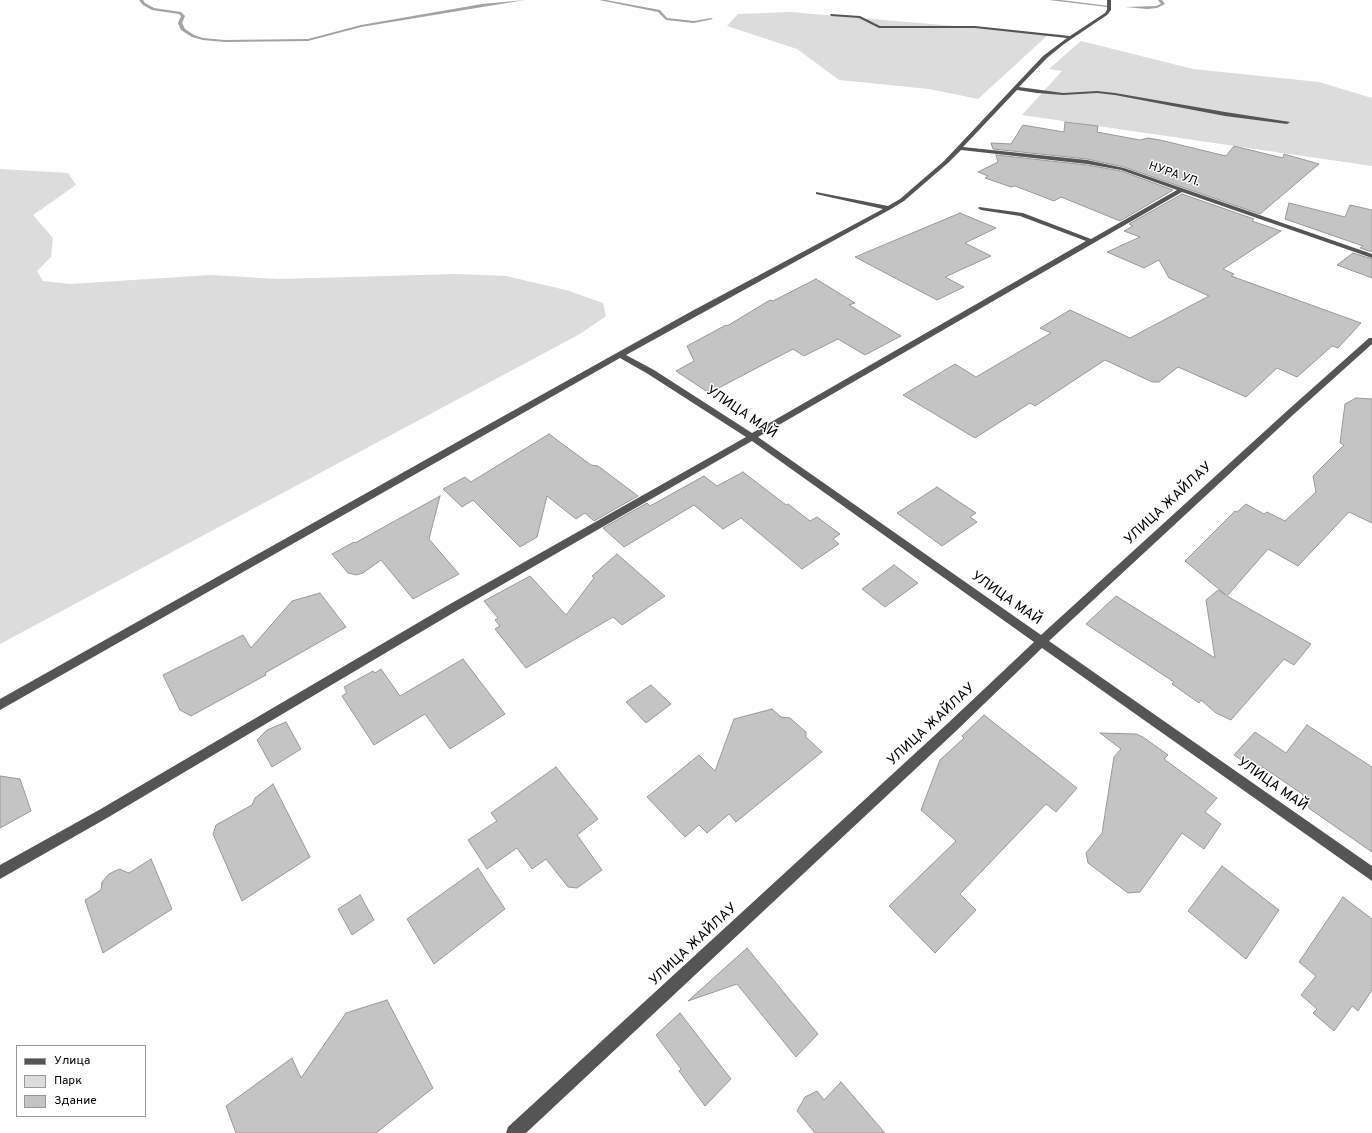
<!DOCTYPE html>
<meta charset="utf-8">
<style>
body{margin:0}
#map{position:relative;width:1372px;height:1133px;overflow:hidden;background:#fff;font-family:Overpass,sans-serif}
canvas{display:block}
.legend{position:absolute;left:16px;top:1045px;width:130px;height:72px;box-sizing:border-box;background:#fff;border:1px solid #999;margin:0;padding:5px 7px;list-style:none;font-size:12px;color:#000}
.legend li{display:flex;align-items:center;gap:8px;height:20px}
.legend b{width:20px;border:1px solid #999}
</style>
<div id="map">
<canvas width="1372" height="1133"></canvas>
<ul class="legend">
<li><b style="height:5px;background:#555"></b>Улица</li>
<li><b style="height:11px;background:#dcdcdc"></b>Парк</li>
<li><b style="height:11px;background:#c4c4c4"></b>Здание</li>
</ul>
</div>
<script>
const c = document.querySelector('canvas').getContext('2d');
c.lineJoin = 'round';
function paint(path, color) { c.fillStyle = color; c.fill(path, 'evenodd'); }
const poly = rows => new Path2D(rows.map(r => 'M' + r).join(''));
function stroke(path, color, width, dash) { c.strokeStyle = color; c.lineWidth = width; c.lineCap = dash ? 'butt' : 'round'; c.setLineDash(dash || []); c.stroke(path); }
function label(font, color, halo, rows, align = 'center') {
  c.font = font + ' Overpass,sans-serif'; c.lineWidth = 3; c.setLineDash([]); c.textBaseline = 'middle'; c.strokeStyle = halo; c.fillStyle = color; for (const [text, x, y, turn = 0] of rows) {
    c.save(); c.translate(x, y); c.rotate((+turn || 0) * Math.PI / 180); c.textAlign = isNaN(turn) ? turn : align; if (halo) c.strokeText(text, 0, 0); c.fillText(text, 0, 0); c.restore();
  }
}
paint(poly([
 [790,12,1049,34,978,99,929,89,839,80,797,49,727,26,738,14],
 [1081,41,1193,69,1319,82,1372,98,1372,166,1022,115,1062,71,1049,69],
 [0,169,68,173,76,185,33,215,53,238,51,257,37,271,43,281,70,284,211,275,278,279,456,274,506,276,566,290,603,303,606,316,580,334,0,644]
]), '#dcdcdc');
paint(poly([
 [139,0,143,0,145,3,154,8,181,12,185,16,182,23,185,29,194,35,203,38,225,40,308,39,361,25,482,4,525,0,361,27,308,41,225,42,203,40,192,37,181,30,178,23,181,16,179,14,152,10,143,5,139,0],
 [599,0,606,0,660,10,667,18,694,21,711,18,713,19,694,23,666,20,658,12,599,0],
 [1049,0,1061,0,1109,6,1107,7,1049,0],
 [1158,0,1162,0,1165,4,1157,8,1147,9,1125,7,1156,6,1161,4,1158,0]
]), '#a3a3a3');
const building = poly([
 [1065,122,1098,126,1097,132,1140,140,1148,138,1160,140,1226,156,1234,146,1283,158,1284,154,1319,164,1260,214,1124,167,1087,159,993,149,991,143,1011,144,1023,125,1064,132,1065,122],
 [996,155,1087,165,1121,171,1173,190,1120,221,1061,197,1054,201,1015,186,1011,187,985,178,988,176,978,172,998,162,996,155],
 [1182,194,1254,219,1252,221,1281,231,1223,269,1234,274,1231,276,1361,323,1338,348,1332,346,1297,377,1277,368,1246,397,1178,367,1159,382,1152,382,1105,360,1035,406,1030,403,975,438,903,395,955,364,976,377,1051,333,1040,328,1070,310,1130,338,1209,296,1169,278,1159,260,1144,268,1107,252,1140,237,1124,231,1133,226,1129,224,1182,194],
 [1289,203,1345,217,1350,205,1372,210,1372,252,1360,248,1363,246,1285,219,1289,203],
 [960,213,996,228,965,243,991,256,945,277,964,287,937,300,855,257,960,213],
 [1353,253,1372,259,1372,278,1337,265,1353,253],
 [816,279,855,303,849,305,901,336,865,355,838,339,804,356,793,349,709,393,676,371,694,361,687,346,726,325,727,326,770,300,773,301,816,279],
 [1356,398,1372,399,1372,523,1349,512,1298,566,1268,549,1227,596,1311,644,1294,665,1284,659,1231,720,1216,713,1201,700,1199,703,1172,684,1174,682,1086,624,1116,596,1215,658,1206,600,1218,590,1226,595,1185,561,1235,511,1237,512,1246,504,1264,514,1267,512,1285,521,1316,492,1313,476,1344,445,1340,443,1345,404,1356,398],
 [549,434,591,465,598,466,638,496,594,521,585,513,576,519,547,496,537,537,520,547,473,500,462,507,443,489,465,477,471,482,549,434],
 [743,472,786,505,788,504,810,521,817,517,840,534,833,539,839,544,802,569,741,518,723,529,694,505,624,547,603,528,647,503,650,506,704,476,717,486,743,472],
 [937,487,976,513,970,517,977,522,942,546,897,513,937,487],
 [440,496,429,539,459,574,413,599,381,560,363,573,356,575,348,573,332,554,354,542,355,543,440,496],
 [617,554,665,596,622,625,613,617,526,668,495,629,500,626,495,620,498,618,484,601,530,576,566,615,594,578,592,576,617,554],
 [894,565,918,583,885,607,862,589,894,565],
 [320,593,346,627,265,673,266,675,191,716,180,710,163,675,243,635,251,648,292,601,320,593],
 [463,659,505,714,450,749,425,714,374,745,342,696,347,693,344,687,373,671,375,673,381,669,400,696,463,659],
 [651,685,671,704,646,723,626,702,651,685],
 [772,709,781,717,790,718,806,732,806,737,822,752,736,822,729,814,707,833,699,825,685,837,647,797,699,755,715,771,734,719,772,709],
 [984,715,1077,788,1056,812,1046,804,960,894,976,910,935,953,889,906,956,841,921,810,940,760,964,738,962,736,984,715],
 [286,722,301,749,272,767,257,740,267,730,286,722],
 [1307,725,1372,767,1372,852,1310,809,1302,794,1263,767,1258,772,1234,755,1255,732,1286,753,1307,725],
 [1100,733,1136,734,1143,737,1168,755,1164,759,1217,798,1205,812,1221,824,1204,849,1182,833,1140,892,1128,893,1088,863,1086,853,1102,833,1114,757,1121,749,1100,733],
 [556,767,598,819,577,835,602,870,577,888,568,887,546,859,532,869,517,848,487,869,468,840,497,821,491,813,556,767],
 [0,776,20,779,31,811,0,828,0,776],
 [273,784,310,857,242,901,213,834,216,825,252,805,255,798,273,784],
 [151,859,172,909,103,953,85,900,101,890,102,882,109,874,119,869,129,873,151,859],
 [1222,866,1279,910,1246,959,1188,911,1222,866],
 [478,868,505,909,434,964,407,919,478,868],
 [360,895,374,920,352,935,338,909,360,895],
 [1343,897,1372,919,1372,990,1358,1011,1352,1006,1334,1031,1313,1013,1317,1009,1301,995,1316,976,1299,962,1343,897],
 [747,948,818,1034,796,1057,737,984,688,1001,747,948],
 [387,1000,433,1088,376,1133,236,1133,226,1106,292,1058,301,1078,346,1013,387,1000],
 [680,1013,731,1079,705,1106,679,1071,681,1069,656,1035,680,1013],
 [841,1082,885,1133,815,1133,797,1111,805,1097,817,1091,824,1100,841,1082]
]);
paint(building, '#c4c4c4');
stroke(building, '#999', 1);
paint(poly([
 [1107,0,1111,0,1111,10,1107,15,1064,44,1047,58,1019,87,1063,93,1097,91,1115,93,1225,112,1290,122,1287,124,1225,116,1115,95,1097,93,1063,95,1037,93,1017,90,963,147,1087,160,1124,168,1372,254,1372,258,1182,192,758,437,1041,635,1288,410,1369,338,1372,338,1372,344,1294,414,1049,641,1372,866,1372,881,1042,648,955,732,526,1133,506,1133,508,1127,947,724,1034,642,752,441,458,610,107,818,0,879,0,865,99,810,450,604,746,437,648,374,620,358,0,710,0,699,475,432,692,311,883,209,816,194,816,192,888,206,900,199,944,161,1043,56,1067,38,975,28,879,28,859,18,831,16,830,14,860,16,880,26,975,26,1070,36,1105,13,1107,10,1107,0],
 [961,150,1087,164,1121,170,1177,190,1091,239,1023,213,979,207,978,208,981,210,1020,216,1086,241,752,433,654,370,626,355,891,209,904,201,948,163,961,150]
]), '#555');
label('12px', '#000', '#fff', [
 ["НУРА УЛ.",1174,175,19]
]);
label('14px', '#000', '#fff', [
 ["УЛИЦА МАЙ",741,413,34],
 ["УЛИЦА ЖАЙЛАУ",1169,504,-43],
 ["УЛИЦА МАЙ",1006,599,35],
 ["УЛИЦА ЖАЙЛАУ",932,725,-43],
 ["УЛИЦА МАЙ",1272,785,35],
 ["УЛИЦА ЖАЙЛАУ",694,945,-43]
]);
</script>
